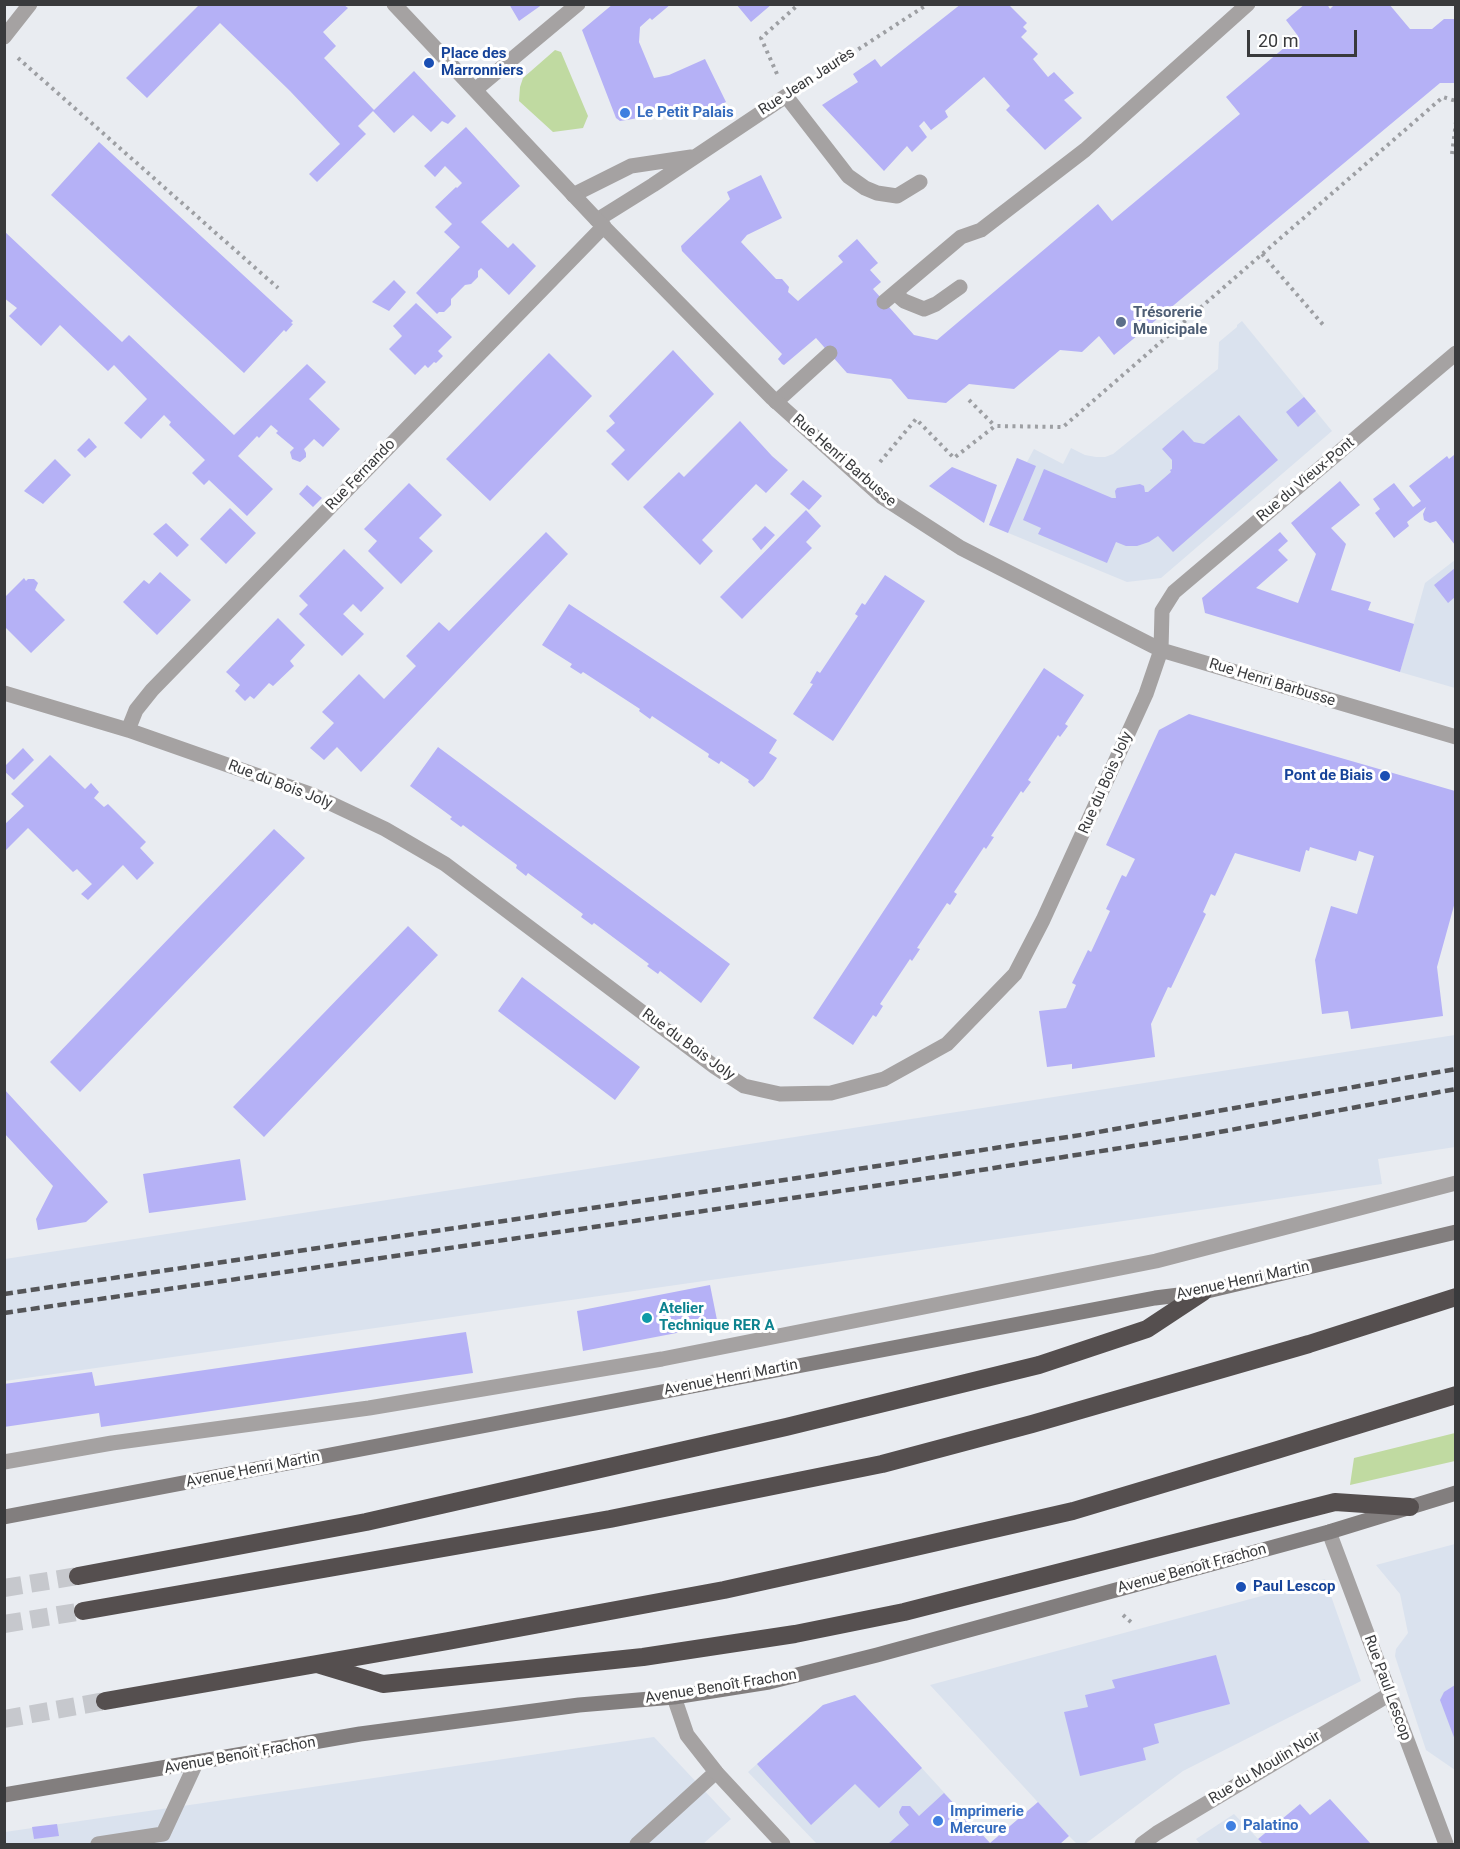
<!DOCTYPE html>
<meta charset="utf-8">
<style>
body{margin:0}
#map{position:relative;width:1460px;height:1849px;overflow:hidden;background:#e9ecf1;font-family:Roboto,sans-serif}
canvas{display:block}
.frame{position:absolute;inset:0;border:6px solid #393a3c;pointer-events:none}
.scale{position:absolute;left:1247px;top:30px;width:110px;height:27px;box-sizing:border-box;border:3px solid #393a3c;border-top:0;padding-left:8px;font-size:18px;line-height:21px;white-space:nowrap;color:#393a3c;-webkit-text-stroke:4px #fff;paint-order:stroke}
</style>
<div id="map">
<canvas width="1460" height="1849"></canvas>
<div class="frame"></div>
<div class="scale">20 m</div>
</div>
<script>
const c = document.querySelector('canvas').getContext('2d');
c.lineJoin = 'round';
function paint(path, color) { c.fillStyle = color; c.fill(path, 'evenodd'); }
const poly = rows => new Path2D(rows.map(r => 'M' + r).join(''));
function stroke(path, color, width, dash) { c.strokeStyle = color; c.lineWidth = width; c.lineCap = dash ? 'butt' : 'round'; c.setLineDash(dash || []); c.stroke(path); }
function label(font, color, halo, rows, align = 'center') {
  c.font = font + ' Roboto,sans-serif'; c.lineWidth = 6; c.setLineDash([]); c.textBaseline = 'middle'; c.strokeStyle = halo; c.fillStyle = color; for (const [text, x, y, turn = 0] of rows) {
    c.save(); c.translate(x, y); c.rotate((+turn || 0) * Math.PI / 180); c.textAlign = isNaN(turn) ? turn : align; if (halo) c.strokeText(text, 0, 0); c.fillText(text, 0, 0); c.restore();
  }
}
paint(poly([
 [1242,321,1332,431,1161,578,1127,582,989,525,1017,458,1027,462,1034,449,1063,464,1071,448,1085,455,1096,457,1105,457,1113,454,1218,369,1219,342,1237,327,1237,325],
 [1455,560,1455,688,1400,672,1425,583],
 [1455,1035,1455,1147,1378,1159,1382,1184,5,1381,5,1259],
 [1455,1544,1455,1770,1426,1750,1395,1656,1396,1649,1408,1633,1400,1594,1376,1565],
 [1325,1579,1361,1681,1183,1771,1085,1844,1077,1844,1069,1836,930,1685],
 [855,1695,899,1743,991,1844,817,1844,748,1772,823,1705],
 [654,1737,731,1819,703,1844,5,1844,5,1832],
 [1234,1814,1263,1844,1200,1844,1196,1839]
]), '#dae2ee');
paint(poly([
 [555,50,561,52,588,116,583,128,553,132,519,101,520,87,523,78],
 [1455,1433,1455,1461,1350,1485,1354,1458]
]), '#c0daa1');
paint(poly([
 [509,4,543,4,519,21],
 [613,4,671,4,652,20,650,18,640,27,639,42,654,78,669,75,705,59,726,102,691,118,688,110,620,121,616,118,582,30],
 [736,4,772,4,751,22],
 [961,4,1008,4,1027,23,1023,27,1027,31,1021,37,1038,54,1033,59,1048,77,1054,72,1074,93,1064,100,1082,118,1045,150,1006,110,1010,106,984,77,945,111,948,117,931,130,924,121,919,126,927,137,912,152,907,146,884,171,822,105,858,82,853,74,875,59,881,67],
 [1305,4,1327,4,1330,9,1335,4,1389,4,1410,29,1432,29,1444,19,1455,19,1455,83,1440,83,1114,355,1099,336,1082,352,1060,350,1014,389,969,384,946,403,908,399,891,379,847,373,816,338,784,365,782,364,778,359,782,354,682,251,681,246,730,199,727,192,761,175,782,218,747,235,741,242,776,279,782,279,789,287,788,292,798,301,843,262,838,256,857,239,878,263,870,270,881,282,873,289,914,335,937,340,1098,204,1112,221,1240,114,1226,97,1298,36,1286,20],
 [199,5,344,5,348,8,323,32,336,46,324,58,374,110,358,126,366,134,317,182,309,174,340,144,290,91,220,23,147,98,126,78],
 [414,71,456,116,448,124,442,121,431,132,413,115,394,133,373,111],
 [466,127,520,186,481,222,508,248,513,243,536,266,509,295,481,268,478,271,478,277,471,284,465,285,451,299,451,305,444,312,439,312,437,314,416,293,460,247,444,232,452,224,435,207,456,187,457,188,462,183,445,166,435,177,424,166],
 [99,142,293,321,291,323,293,324,286,332,284,330,244,373,51,195],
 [4,231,122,342,129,335,234,435,307,364,326,382,309,399,340,429,323,447,314,439,304,449,306,453,306,457,300,462,292,459,290,452,294,448,276,433,278,431,271,425,259,438,257,436,238,456,273,489,247,516,209,480,204,485,192,473,205,460,169,425,171,422,164,415,141,439,124,423,147,399,114,365,108,371,60,325,41,346,9,316,17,308,4,298],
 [394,280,406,292,389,311,372,302],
 [416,303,452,337,438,351,443,356,436,363,434,362,428,368,425,365,415,375,389,349,402,336,393,326],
 [673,350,714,394,628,481,611,464,625,450,606,431,615,423,609,416],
 [549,353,592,396,490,501,446,459],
 [1304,397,1316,411,1298,427,1286,412],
 [1239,415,1278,460,1173,552,1158,536,1149,542,1137,546,1126,546,1116,542,1107,563,1038,534,1041,528,1023,520,1044,469,1112,498,1116,498,1115,491,1117,488,1140,484,1144,486,1145,492,1148,492,1171,472,1170,470,1172,469,1172,460,1162,449,1183,430,1194,442,1204,444],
 [740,421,772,456,788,470,766,493,756,484,702,540,713,551,700,565,643,507,679,472,684,477],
 [89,438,97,447,85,458,77,450],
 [1454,455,1455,457,1455,545,1436,521,1430,523,1424,520,1423,514,1426,507,1407,522,1409,526,1394,538,1375,513,1380,509,1373,499,1394,483,1413,507,1421,501,1409,486,1447,456,1449,459],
 [1017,458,1036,466,1008,533,989,525],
 [55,459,71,475,43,504,24,491],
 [952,467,997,485,984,523,929,486],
 [803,480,822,496,809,510,790,494],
 [1340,481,1360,505,1331,528,1346,544,1331,590,1371,602,1368,610,1414,624,1400,672,1205,613,1202,598,1280,532,1288,541,1278,550,1288,560,1256,588,1298,603,1316,554,1291,523],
 [409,483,442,515,419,538,433,551,401,584,368,551,377,541,364,529],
 [307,485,322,498,313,507,299,494],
 [230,508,256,533,226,564,200,539],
 [806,510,821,526,806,542,812,548,742,619,720,597],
 [166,523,189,545,177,557,153,534],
 [765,526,775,535,761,550,752,539],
 [546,532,568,554,361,772,337,747,324,760,310,748,334,723,322,712,359,674,384,699,416,666,406,656,439,622,449,631],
 [344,549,384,588,361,612,353,604,343,614,364,634,342,656,299,614,308,605,299,596],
 [1455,568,1455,597,1448,603,1434,585],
 [160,572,191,600,157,635,123,602,144,580,149,584],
 [885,575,925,601,833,741,793,714,813,684,810,683,817,671,820,673,858,616,855,614,862,603,865,605],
 [24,578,26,581,28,579,34,579,38,583,35,590,65,620,31,653,4,626,4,598],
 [569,604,777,740,769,753,777,758,763,779,754,787,748,782,749,780,721,761,719,764,708,757,709,754,652,716,650,719,639,711,640,709,583,672,581,674,570,667,572,664,542,645],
 [278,618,305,645,290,661,294,666,273,686,269,683,254,699,250,696,245,701,235,691,240,685,226,672],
 [1044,668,1084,695,1065,724,1068,726,1060,737,1058,735,1028,780,1031,782,1023,793,1021,791,991,836,994,837,986,849,984,847,954,892,957,894,950,905,947,903,917,948,920,949,912,961,910,959,880,1004,883,1006,876,1017,873,1015,853,1045,813,1018],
 [1189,714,1455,791,1455,902,1437,967,1443,1016,1351,1029,1348,1011,1322,1014,1315,960,1331,906,1357,914,1374,856,1359,851,1356,861,1310,847,1309,851,1306,850,1300,872,1235,853,1215,896,1211,894,1203,912,1206,914,1171,988,1168,987,1151,1024,1155,1057,1072,1069,1072,1064,1047,1067,1039,1011,1066,1008,1076,985,1072,983,1088,950,1091,952,1110,911,1106,909,1122,875,1126,877,1135,859,1106,845,1159,730],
 [438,747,730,964,701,1003,660,971,658,974,647,966,649,964,594,923,592,925,581,917,583,914,528,873,526,876,516,868,517,865,463,825,461,827,450,819,452,817,410,786],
 [23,748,34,760,14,780,4,771,4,767],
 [50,755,85,789,91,783,99,792,94,798,104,807,108,804,146,842,140,848,154,863,137,880,123,865,88,900,81,894,92,884,77,869,73,872,28,828,4,852,4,825,24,806,11,794],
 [274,829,305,858,80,1092,50,1062],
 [408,926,438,955,264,1137,233,1107],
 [522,977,640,1067,615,1100,498,1011],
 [4,1089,108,1202,86,1222,38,1230,36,1219,53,1186,4,1133],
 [240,1159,246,1200,149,1213,143,1174],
 [710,1285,718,1325,583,1351,577,1311],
 [466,1332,473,1373,101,1427,99,1413,4,1427,4,1384,92,1372,95,1386],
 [1216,1655,1230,1704,1154,1724,1159,1743,1143,1748,1146,1760,1080,1776,1064,1712,1088,1707,1085,1695,1115,1688,1112,1680],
 [1455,1685,1455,1740,1440,1700,1444,1692],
 [855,1695,922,1768,879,1808,855,1784,811,1825,757,1764,823,1705],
 [944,1793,990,1843,1038,1802,1069,1836,1060,1844,888,1844,909,1825,900,1815,899,1812,902,1806,910,1806,919,1816],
 [1330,1799,1371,1844,1263,1844,1258,1839,1300,1804,1310,1815],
 [57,1824,59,1836,34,1839,32,1827]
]), '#b5b1f6');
stroke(poly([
 [4,1588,78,1576],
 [4,1624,83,1611],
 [4,1719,105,1701]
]), '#c6c8cd', 18, [18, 9]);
stroke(poly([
 [18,58,278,288],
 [777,74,761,38,799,4],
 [808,82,928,4],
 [1452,154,1456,122],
 [1262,254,1325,327],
 [969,400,995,426],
 [880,462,916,419,954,458,995,426,1063,427,1443,97,1456,101],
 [1123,1615,1131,1622]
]), '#9d9fa3', 4, [3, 4.5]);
stroke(poly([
 [573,195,631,166,691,157],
 [597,220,653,185,786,96,848,176,865,188,877,193,897,196,920,182],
 [895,293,904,301,924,309,936,304,960,287],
 [884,302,961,237,981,230,1085,150,1248,4],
 [776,402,830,353],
 [4,1462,112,1443,369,1408,662,1359,1156,1261,1456,1183],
 [98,1844,163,1834,196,1763],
 [637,1844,716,1772]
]), '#a5a2a2', 15);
stroke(poly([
 [394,4,597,220,772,398,882,497,961,548,1161,650,1456,737],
 [4,37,30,4],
 [475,90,578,4],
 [4,693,128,730,313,795,385,829,445,864,715,1067,744,1086,780,1094,831,1093,884,1079,947,1044,1015,974,1043,920,1146,694,1161,650,1162,611,1174,592,1456,353],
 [128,730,136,710,152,690,604,226],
 [1329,1532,1446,1844],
 [674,1697,687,1735,716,1772,783,1844],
 [1142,1844,1157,1833,1390,1694]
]), '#a5a2a2', 15);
stroke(poly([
 [4,1517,1155,1298,1203,1292,1456,1232],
 [4,1795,360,1734,579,1705,674,1697,769,1682,877,1655,1329,1532,1456,1493]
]), '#827e7e', 15);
stroke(poly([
 [78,1576,366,1522,786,1427,1039,1365,1147,1329,1203,1292],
 [83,1611,610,1519,882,1464,1032,1424,1309,1344,1456,1297],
 [320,1665,383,1684,643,1657,795,1634,904,1612,1335,1502,1410,1507],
 [105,1701,448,1641,724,1590,828,1567,1073,1511,1277,1450,1456,1395]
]), '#554f4f', 18);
stroke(poly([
 [4,1294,825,1174,1087,1134,1456,1069],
 [4,1313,943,1176,1203,1135,1456,1089]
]), '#545558', 4.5, [9, 4.5]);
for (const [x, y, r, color] of [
 [429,63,6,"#1a4fb4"],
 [625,113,6,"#3f7fe0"],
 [1121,322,6,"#5c6f8a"],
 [1385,776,6,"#1a4fb4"],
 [647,1318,6,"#0f9aa8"],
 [1241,1587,6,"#1a4fb4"],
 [938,1821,6,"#3f7fe0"],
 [1231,1826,6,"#3f7fe0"]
]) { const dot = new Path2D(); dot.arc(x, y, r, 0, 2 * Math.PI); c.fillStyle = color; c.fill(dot); stroke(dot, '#fff', 2); }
label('bold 15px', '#164399', '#fff', [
 ["Place des",441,54],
 ["Marronniers",441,71],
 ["Pont de Biais",1373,776,"right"],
 ["Paul Lescop",1253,1587]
], 'left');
label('15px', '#393a3c', '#fff', [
 ["Rue Jean Jaurès",807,82,-33],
 ["Rue Henri Barbusse",844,461,41],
 ["Rue Fernando",361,475,-46],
 ["Rue du Vieux-Pont",1306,480,-40],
 ["Rue Henri Barbusse",1272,683,17],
 ["Rue du Bois Joly",1106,783,-66],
 ["Rue du Bois Joly",280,785,21],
 ["Rue du Bois Joly",688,1045,36],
 ["Avenue Henri Martin",1243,1281,-12],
 ["Avenue Henri Martin",731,1378,-11],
 ["Avenue Henri Martin",253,1470,-11],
 ["Avenue Benoît Frachon",1192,1569,-15],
 ["Avenue Benoît Frachon",721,1687,-9],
 ["Rue Paul Lescop",1387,1688,70],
 ["Avenue Benoît Frachon",240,1756,-10],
 ["Rue du Moulin Noir",1265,1768,-31]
]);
label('bold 15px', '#366cbe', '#fff', [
 ["Le Petit Palais",637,113],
 ["Imprimerie",950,1812],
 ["Mercure",950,1829],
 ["Palatino",1243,1826]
], 'left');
label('bold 15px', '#4e5e75', '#fff', [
 ["Trésorerie",1133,313],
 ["Municipale",1133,330]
], 'left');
label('bold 15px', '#0d838f', '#fff', [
 ["Atelier",659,1309],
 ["Technique RER A",659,1326]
], 'left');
</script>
